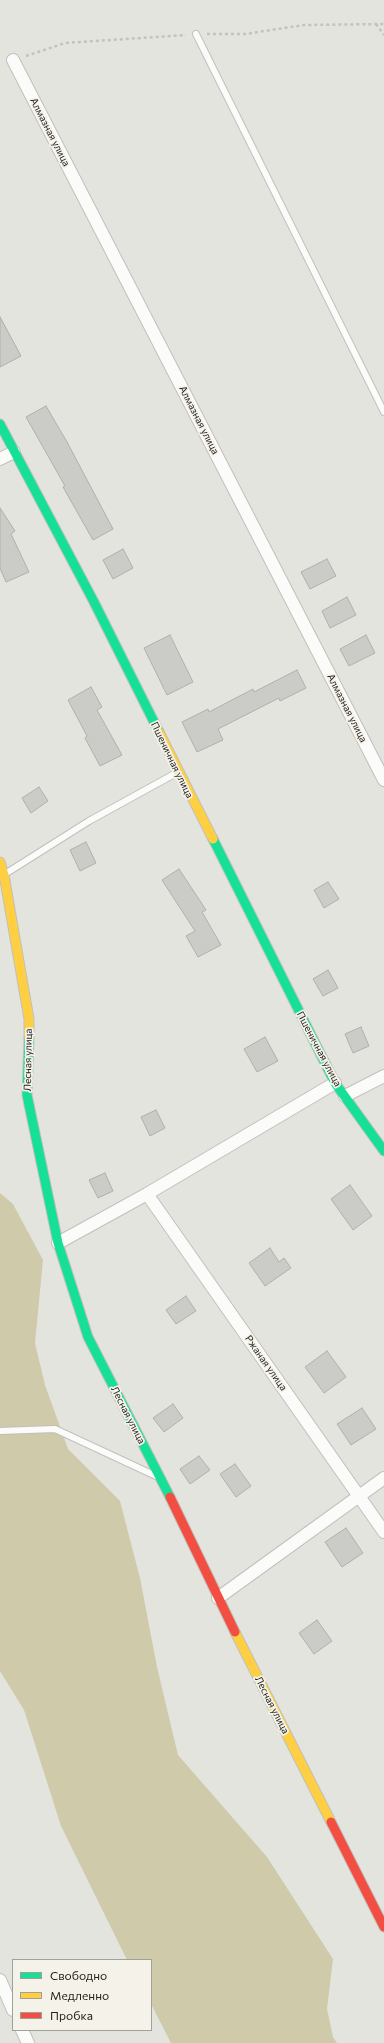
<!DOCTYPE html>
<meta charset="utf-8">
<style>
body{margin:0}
#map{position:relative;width:384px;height:2043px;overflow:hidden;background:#e4e4df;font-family:Commissioner,sans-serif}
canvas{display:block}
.legend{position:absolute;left:12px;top:1959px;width:140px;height:72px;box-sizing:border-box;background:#f5f3e9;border:1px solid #a1a099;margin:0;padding:5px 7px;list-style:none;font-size:12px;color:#242320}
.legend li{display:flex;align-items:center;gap:8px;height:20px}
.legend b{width:20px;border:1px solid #a1a099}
</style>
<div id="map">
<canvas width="384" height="2043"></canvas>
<ul class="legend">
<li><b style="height:5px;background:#16e098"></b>Свободно</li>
<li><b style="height:5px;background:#ffcf43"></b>Медленно</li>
<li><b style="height:5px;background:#f24e42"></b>Пробка</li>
</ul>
</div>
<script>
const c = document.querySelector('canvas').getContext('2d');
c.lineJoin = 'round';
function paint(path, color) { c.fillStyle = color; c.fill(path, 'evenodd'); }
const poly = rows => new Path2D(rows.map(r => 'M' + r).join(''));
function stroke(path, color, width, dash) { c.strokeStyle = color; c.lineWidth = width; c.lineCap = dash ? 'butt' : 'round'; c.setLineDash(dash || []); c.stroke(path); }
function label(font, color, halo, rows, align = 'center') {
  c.font = font + ' Commissioner,sans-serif'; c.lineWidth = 3.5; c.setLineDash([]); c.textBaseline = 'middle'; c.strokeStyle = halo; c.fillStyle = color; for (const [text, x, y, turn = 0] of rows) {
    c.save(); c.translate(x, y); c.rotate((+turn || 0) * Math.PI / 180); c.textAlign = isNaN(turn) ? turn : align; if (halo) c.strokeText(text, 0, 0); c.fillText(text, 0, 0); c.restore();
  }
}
paint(poly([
 [0,1193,13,1204,43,1260,35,1343,45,1385,68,1449,120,1501,140,1578,157,1667,178,1755,267,1857,333,1959,327,2009,333,2037,337,2043,171,2043,151,2004,151,1960,127,1960,61,1826,24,1710,0,1671]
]), '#cecaaa');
const building = poly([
 [0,317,21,356,0,367,0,317],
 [46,406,67,442,113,529,93,540,63,487,65,486,26,417,46,406],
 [0,508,15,531,11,534,29,572,6,582,0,568,0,508],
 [123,549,133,568,113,579,103,560,123,549],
 [327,559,336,576,310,589,301,572,327,559],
 [347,597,356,615,330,628,322,611,347,597],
 [170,635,193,682,167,695,144,648,170,635],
 [366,635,375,653,349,666,340,649,366,635],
 [297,670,306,688,280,701,279,698,218,729,223,740,197,752,182,722,208,709,209,712,253,689,254,692,297,670],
 [91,687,102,707,97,710,122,755,100,766,85,738,87,736,68,700,91,687],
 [39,787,48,801,31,813,22,798,39,787],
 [86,842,96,863,80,871,70,850,86,842],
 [179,869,206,910,202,912,221,945,198,957,186,936,195,931,162,880,179,869],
 [328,882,339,899,324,908,314,890,328,882],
 [328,970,338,988,323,996,313,979,328,970],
 [361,1027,369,1046,353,1053,345,1034,361,1027],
 [265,1037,278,1061,257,1072,244,1049,265,1037],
 [156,1110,165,1128,150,1136,141,1117,156,1110],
 [105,1173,113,1191,98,1198,89,1180,105,1173],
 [350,1185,372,1216,353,1230,331,1199,350,1185],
 [270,1248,279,1262,284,1258,291,1268,265,1286,249,1263,270,1248],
 [186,1296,196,1311,176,1324,166,1310,186,1296],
 [327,1351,346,1377,324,1393,305,1367,327,1351],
 [173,1404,183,1418,164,1432,153,1418,173,1404],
 [362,1408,376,1429,351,1445,337,1424,362,1408],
 [199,1456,210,1470,190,1484,180,1469,199,1456],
 [235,1464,251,1486,236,1497,220,1474,235,1464],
 [346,1528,363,1553,342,1567,325,1542,346,1528],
 [317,1620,332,1641,314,1654,299,1633,317,1620]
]);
paint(building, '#cbcbc7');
stroke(building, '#b0afab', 1);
const lane = poly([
 [196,34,384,412],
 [5,874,89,821,178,772],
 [0,1431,55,1429,156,1476]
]);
const street = poly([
 [13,60,384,780],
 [0,459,14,452],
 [345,1096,384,1076],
 [147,1194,384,1532],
 [58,1243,147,1194,335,1083],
 [218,1598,384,1478],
 [0,1980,13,2010],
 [22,2030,28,2043]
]);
const fast = poly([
 [0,424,94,602,159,732],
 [213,839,335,1083,384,1151],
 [29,1038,27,1095,58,1243,88,1337,170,1497]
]);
const slow = poly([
 [159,732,213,839],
 [0,862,4,875,29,1019,29,1038],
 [235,1632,331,1822]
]);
const jam = poly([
 [170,1497,235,1632],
 [331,1822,384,1927]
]);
stroke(lane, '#c1c0bc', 8);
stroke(street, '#c1c0bc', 14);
stroke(fast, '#c1c0bc', 11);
stroke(slow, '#c1c0bc', 11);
stroke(jam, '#c1c0bc', 11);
stroke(poly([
 [376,24,384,35],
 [207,34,245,34,304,25,384,24],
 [26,56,65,43,186,35]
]), '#c2c2c0', 2.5, [3, 3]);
stroke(lane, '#fbfbfa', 6);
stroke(street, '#fbfbfa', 12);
stroke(fast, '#16e098', 9);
stroke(slow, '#ffcf43', 9);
stroke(jam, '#f24e42', 9);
label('10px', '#242320', '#f5f3e9', [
 ["Алмазная улица",50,132,63],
 ["Алмазная улица",199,420,63],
 ["Алмазная улица",347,708,63],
 ["Пшеничная улица",172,760,64],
 ["Пшеничная улица",319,1049,62],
 ["Лесная улица",28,1060,-89],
 ["Ржаная улица",266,1363,55],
 ["Лесная улица",128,1415,63],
 ["Лесная улица",272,1705,63]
]);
</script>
